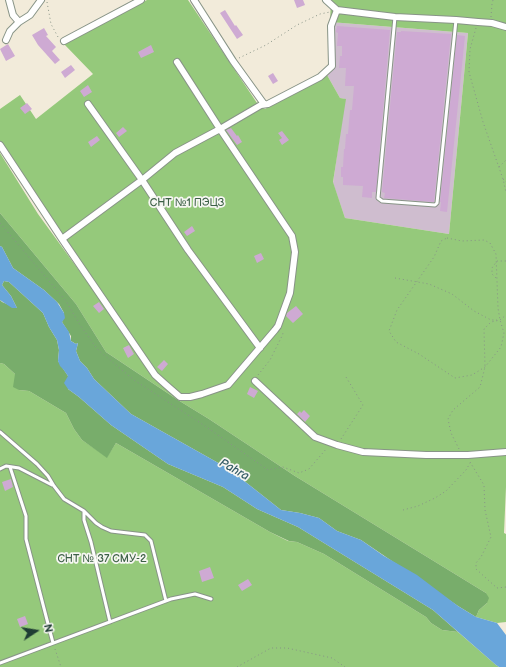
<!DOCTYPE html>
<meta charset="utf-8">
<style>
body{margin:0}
#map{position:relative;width:506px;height:667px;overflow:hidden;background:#f2ebda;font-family:"Balsamiq Sans",sans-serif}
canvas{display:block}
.north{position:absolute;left:16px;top:611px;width:40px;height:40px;-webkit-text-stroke:3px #f6f6f2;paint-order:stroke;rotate:78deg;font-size:11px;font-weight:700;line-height:16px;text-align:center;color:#1f3d34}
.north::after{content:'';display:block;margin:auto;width:14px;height:18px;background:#1f3d34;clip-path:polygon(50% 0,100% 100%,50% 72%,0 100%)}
</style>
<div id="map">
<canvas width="506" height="667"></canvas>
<div class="north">N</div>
</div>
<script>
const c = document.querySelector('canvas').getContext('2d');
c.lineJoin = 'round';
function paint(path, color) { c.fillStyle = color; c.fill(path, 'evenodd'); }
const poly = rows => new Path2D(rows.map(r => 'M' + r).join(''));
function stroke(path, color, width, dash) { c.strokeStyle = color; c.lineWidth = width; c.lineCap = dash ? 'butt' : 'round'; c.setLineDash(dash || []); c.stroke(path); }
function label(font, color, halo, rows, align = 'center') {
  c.font = font + ' "Balsamiq Sans",sans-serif'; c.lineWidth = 3.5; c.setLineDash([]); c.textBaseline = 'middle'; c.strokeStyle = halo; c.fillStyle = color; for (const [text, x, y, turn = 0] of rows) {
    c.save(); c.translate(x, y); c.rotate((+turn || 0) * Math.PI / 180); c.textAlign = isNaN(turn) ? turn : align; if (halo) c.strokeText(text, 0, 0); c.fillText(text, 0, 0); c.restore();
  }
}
paint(poly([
 [330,22,468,33,449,234,345,218,333,183,345,99,340,98,327,75,333,66]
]), '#cfbdcf');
paint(poly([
 [147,0,188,0,259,106,265,109,327,75,340,98,346,99,333,182,345,218,449,234,468,33,330,22,331,0,506,0,506,487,504,533,506,534,506,622,497,623,476,617,479,610,487,603,486,593,295,476,209,419,178,400,106,352,76,304,0,213,0,153,38,214,94,291,97,287,0,143,0,109,20,95,36,119,93,74,64,44],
 [0,363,4,364,15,374,19,390,29,391,66,413,74,429,82,440,107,457,116,443,270,532,288,541,297,542,324,554,426,617,431,623,442,630,458,632,496,665,499,667,0,667]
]), '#95c97b');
paint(poly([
 [0,213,76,304,106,352,178,400,209,419,295,476,486,593,489,598,487,603,479,610,476,617,458,606,361,540,337,531,319,518,300,513,281,510,229,469,131,414,94,379,87,368,80,361,76,351,78,343,76,344,71,341,71,336,62,322,64,313,59,304,44,290,13,268,2,247,0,246],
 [4,281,9,282,43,313,49,327,57,340,59,350,58,361,68,376,68,389,79,397,111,425,168,464,223,487,257,509,298,527,433,610,458,632,442,630,431,623,426,617,324,554,297,542,289,541,270,532,116,443,107,458,82,440,74,429,66,413,29,391,19,390,13,387,15,374,4,364,0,363,0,300,2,302,17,308,11,296,2,285]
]), '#78ad6b');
paint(poly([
 [0,246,2,247,13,268,44,290,57,302,64,313,65,318,62,322,69,332,71,341,76,344,78,343,76,351,80,361,87,368,94,379,131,414,229,469,281,510,300,513,319,518,337,531,361,540,384,556,417,575,458,606,476,617,497,623,506,635,506,667,499,667,496,665,433,610,298,527,257,509,223,487,168,464,111,425,79,397,68,389,64,383,68,376,63,369,60,366,58,361,59,350,57,340,49,327,43,313,9,282,4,281,2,285,11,296,17,308,12,308,0,300]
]), '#69a6da');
paint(poly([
 [294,0,303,0,305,5,297,8],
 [225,10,235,26,236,25,243,35,237,39,220,13],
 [337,26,390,30,376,192,372,192,372,198,362,197,363,186,343,185,343,177,341,177,341,167,343,167,344,149,345,149,346,134,348,134,350,110,352,110,354,86,345,86,346,68,339,68,340,56,342,56,342,46,337,46,338,33,336,32],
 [44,28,48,35,46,36,56,47,52,51,60,60,55,64,38,45,32,35],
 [401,31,451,34,434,202,384,198,385,193,382,192,397,32,401,32],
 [457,35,465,36,447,212,440,211,441,202,440,202],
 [8,44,15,56,6,61,0,49],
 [151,45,154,52,141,58,138,52],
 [71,65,75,70,65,78,61,72],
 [273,73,278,81,273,84,268,76],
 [88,85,92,92,84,97,80,91],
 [27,103,32,109,25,114,20,108],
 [123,127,127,131,119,137,116,133],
 [231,128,237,136,238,135,242,142,237,145,226,130],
 [282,131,289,140,282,145,279,140,282,138,278,133],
 [97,136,100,140,91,147,88,142],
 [192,226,195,231,187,236,184,232],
 [261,253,264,259,257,263,254,256],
 [99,302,104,309,99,313,93,306],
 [296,306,303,314,293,323,286,316,287,313],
 [129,345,134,354,128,358,123,348],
 [164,360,168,364,162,371,157,367],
 [250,387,258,391,254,398,247,394],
 [304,410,310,416,305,422,297,414,300,411,301,413],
 [11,479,13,487,5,491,2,482],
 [210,567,214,578,202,582,199,571],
 [248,579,252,585,242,591,238,585],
 [25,616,28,624,20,627,17,619]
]), '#ceaad3');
const lane = poly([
 [395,17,378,198,382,201,435,205,437,203,456,20],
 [0,432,37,464,48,476,54,486,64,499,84,511,96,523,102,527,111,531,145,535,151,541,166,601],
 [10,467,26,516,26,539,53,643],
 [0,469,6,466,19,468,52,485],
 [84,511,84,520,91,542,110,622],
 [0,663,171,599,195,594,211,599]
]);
const street = poly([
 [9,0,13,15,19,22],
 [194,0,233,61,264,104],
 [326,0,337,10],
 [337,10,395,17,456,20,478,22,492,23,506,27],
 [6,40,10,31,19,22,30,15,41,0],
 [64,41,141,0],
 [88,104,142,180,188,250,260,348],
 [0,145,62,239,155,375,165,384,180,397,190,397,202,394,228,385,275,330,278,326,290,293,295,252,292,236,220,129,177,62],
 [62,239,142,180,175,153,220,129,261,105,268,104,320,77,332,66,331,26,337,10],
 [255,381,315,437,337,445,363,452,426,455,468,455,506,452]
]);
stroke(lane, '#889487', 5);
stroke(street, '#889487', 8);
stroke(poly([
 [47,2,51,24,58,37],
 [491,17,492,4,493,0],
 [476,28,470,49,469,72,483,122,503,179,506,192],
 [239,58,266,45,297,25,320,14,330,12],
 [499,167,506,160],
 [503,179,506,182],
 [0,223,66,301,80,325,98,350,134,380,205,426,268,470,283,467,299,473,309,469,327,448],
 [447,238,462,241,484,240,490,243,496,254,498,308,500,320,504,333,501,347,485,367,472,375,455,378,419,354,396,342,389,331,397,310,434,257,441,241,447,238],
 [395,278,429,284,452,294,474,311,491,320,497,320],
 [496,278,492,274,492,268,497,261,506,261],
 [258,375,270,360,283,334,282,331],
 [341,439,363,405,346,377],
 [459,449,451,433,448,419,453,410,480,387,485,367,484,329,491,322,500,320,506,315],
 [470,462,484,485,485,510,491,537,481,557,476,563,476,569,497,588,506,587],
 [403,510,418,506,435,498,446,491,466,470,470,463],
 [55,649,61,667],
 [237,667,271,648,287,648,332,658,345,667]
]), '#889487', 1, [1, 3]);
stroke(lane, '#fff', 3);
stroke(street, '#fff', 6);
label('11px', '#3c6046', '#f6f6f2', [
 ["СНТ №1 ПЭЦЗ",187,203],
 ["СНТ № 37 СМУ-2",102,559]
]);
label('italic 12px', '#355c66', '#f6f6f2', [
 ["Pahra",234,470,29]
]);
</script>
